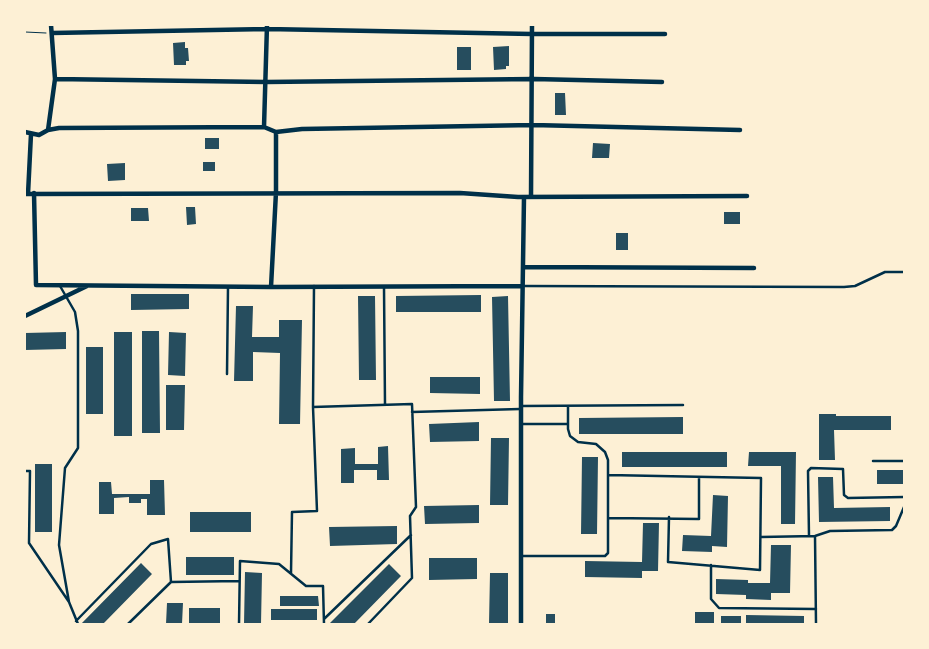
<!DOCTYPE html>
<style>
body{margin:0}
#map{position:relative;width:929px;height:649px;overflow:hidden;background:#fdf0d5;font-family:"Source Sans 3",sans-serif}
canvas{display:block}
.frame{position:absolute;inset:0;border:26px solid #fdf0d5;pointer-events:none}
</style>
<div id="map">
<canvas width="929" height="649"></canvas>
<div class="frame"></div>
</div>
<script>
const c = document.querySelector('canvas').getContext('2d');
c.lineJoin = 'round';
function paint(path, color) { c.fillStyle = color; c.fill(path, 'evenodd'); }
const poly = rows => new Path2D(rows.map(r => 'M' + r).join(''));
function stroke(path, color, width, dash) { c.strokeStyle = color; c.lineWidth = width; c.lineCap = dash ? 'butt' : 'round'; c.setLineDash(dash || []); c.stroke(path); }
paint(poly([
 [185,42,185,48,188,48,189,61,186,61,186,65,174,65,173,43],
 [509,46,509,66,506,66,506,69,494,70,493,47],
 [457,47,471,47,471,70,457,70],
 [555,93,565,93,566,115,555,115],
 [205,138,219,138,219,149,205,149],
 [593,143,610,144,609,158,592,158],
 [203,162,215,162,215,171,203,171],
 [125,163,125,180,108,181,107,164],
 [186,207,195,207,196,224,187,225],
 [131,208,148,208,149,221,131,221],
 [724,212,740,212,740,224,724,224],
 [616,233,628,233,628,250,616,250],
 [131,294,189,294,189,309,131,310],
 [481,295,481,312,396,312,396,296],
 [358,296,375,296,376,380,359,380],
 [508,296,510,401,494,401,492,297],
 [236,306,253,306,252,337,279,337,279,320,302,320,300,424,279,424,280,353,253,352,253,381,234,381],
 [142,331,159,331,160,433,142,433],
 [66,332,66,349,25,350,25,333],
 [114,332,132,332,132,436,114,436],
 [169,332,186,333,185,376,168,375],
 [86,347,103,347,103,414,86,414],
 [430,377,480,377,480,394,430,393],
 [166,385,185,385,184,430,166,430],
 [819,414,836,414,836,416,891,416,891,430,834,430,835,460,819,460],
 [683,417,683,434,579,434,579,418],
 [479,422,479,441,430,442,429,424],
 [491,438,509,438,508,505,490,505],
 [388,446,389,480,377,480,377,470,354,470,354,483,341,483,341,449,355,448,355,464,378,464,378,447],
 [622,452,727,452,727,467,622,467],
 [749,452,796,452,795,524,781,524,781,466,748,466],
 [582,457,598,457,597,534,581,534],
 [35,464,52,464,52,532,35,532],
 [877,470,904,470,904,484,877,484],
 [818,477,833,477,834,508,890,507,890,521,819,522],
 [150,480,164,480,165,515,147,515,147,499,141,499,141,503,129,503,129,497,114,498,114,514,99,514,99,482,111,482,112,494,150,494],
 [713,495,728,496,727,547,712,546,712,552,682,551,683,535,711,536],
 [479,505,479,523,425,524,424,506],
 [190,512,251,512,251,532,190,532],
 [643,523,659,523,658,571,642,571,642,578,585,577,585,561,642,562],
 [397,526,397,544,330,546,329,527],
 [771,545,791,545,790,593,771,593,771,600,746,599,746,595,716,594,716,579,748,580,748,583,770,583],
 [186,557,234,557,234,575,186,575],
 [429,558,477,558,477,579,429,580],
 [141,563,152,574,103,624,81,624],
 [389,564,401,576,354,624,329,624],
 [245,572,262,573,261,624,244,624],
 [490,573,508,573,508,624,489,624],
 [280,596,318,596,319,606,280,606],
 [167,603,183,603,182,624,166,624],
 [189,608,220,608,220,624,189,624],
 [271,609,317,609,317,620,271,620],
 [695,612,714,612,714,624,695,624],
 [546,614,555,614,555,624,546,624],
 [746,615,804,616,804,624,746,624],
 [721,616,741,616,741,624,721,624]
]), '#264d5e');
stroke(poly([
 [25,32,46,33]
]), '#003049', 1);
stroke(poly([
 [60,286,75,312,78,331,78,448,65,468,59,545,69,602],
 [523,286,844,287,855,286,885,272,904,272],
 [384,287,385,405],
 [227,374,228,287],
 [521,406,683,405],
 [313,407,314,286],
 [412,412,520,409],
 [522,424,568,424],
 [873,461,904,461],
 [25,471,30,471,29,543,69,602,78,624],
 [608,475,761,478,760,570,668,562,669,517],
 [608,518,699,519,699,477],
 [809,536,808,471,811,468,843,469,844,495,848,498,904,497],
 [815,536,816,624],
 [761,537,815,536,830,531,892,530,896,526,904,507],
 [522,556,605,556,608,553,608,460,605,452,596,444,578,442,570,436,568,429,568,406],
 [711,565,711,599,719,608,816,609],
 [291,573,292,512,317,511,313,407,412,404,416,507,410,516,412,578,368,624],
 [324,619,411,535],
 [76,621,151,544,168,539,171,582],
 [128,624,171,582,239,581],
 [239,624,240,561,279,564,306,586,323,586,324,624]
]), '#003049', 2.5);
stroke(poly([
 [52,33,267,29,532,34,665,34],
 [55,79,266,82,534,79,662,82],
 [264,127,267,25],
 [48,130,55,79,51,25],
 [25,132,39,135,48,130,59,128,264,127,276,132,302,129,533,125,740,130],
 [34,193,36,285,271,287,523,286],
 [25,194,460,193,518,197,747,196],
 [28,194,31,134],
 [531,197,532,25],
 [523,267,754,268],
 [271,287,276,192,276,132],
 [25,316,87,286],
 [521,624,521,397,524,197]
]), '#003049', 4.5);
</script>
